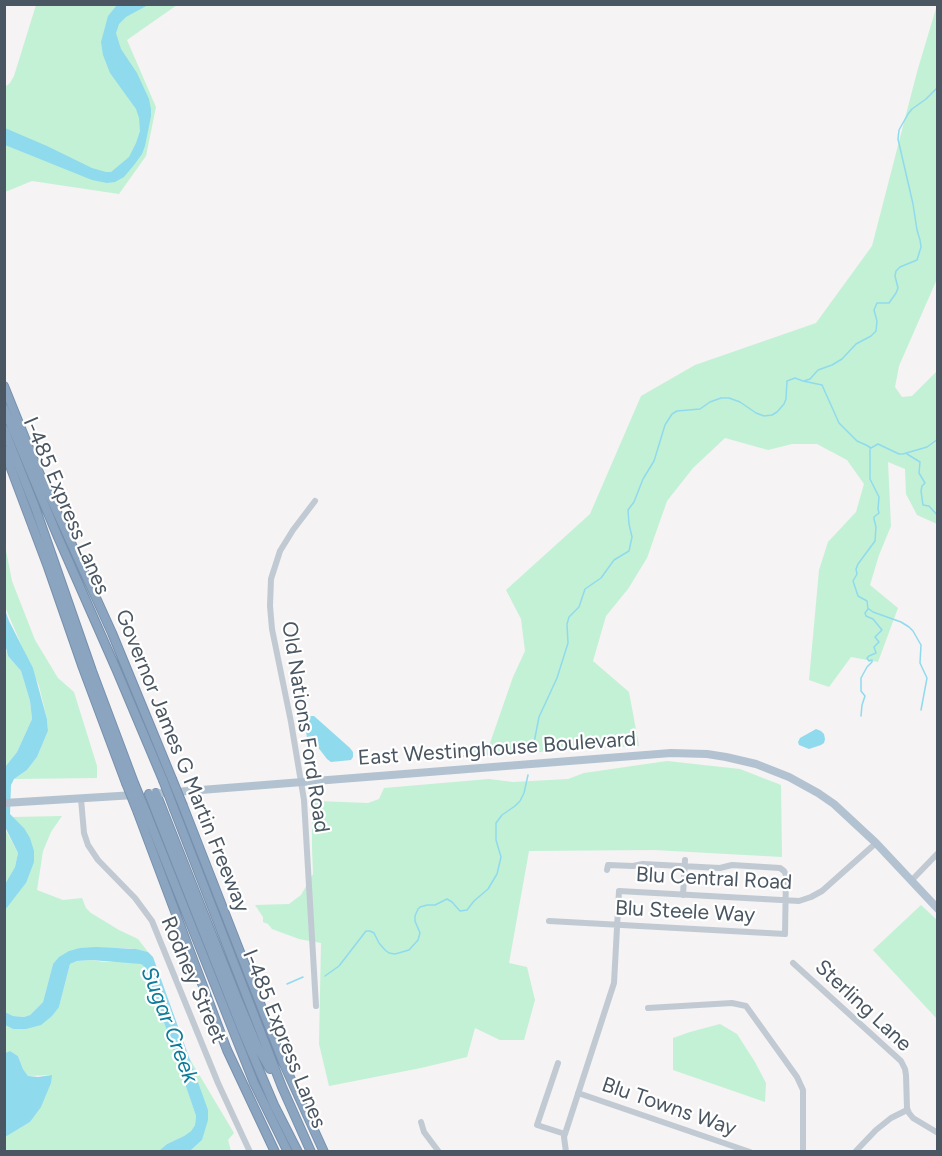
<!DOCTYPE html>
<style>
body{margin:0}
#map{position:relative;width:942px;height:1156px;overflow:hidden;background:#f5f3f3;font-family:Figtree,sans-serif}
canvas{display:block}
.frame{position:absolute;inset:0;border:6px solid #4a5661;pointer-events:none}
</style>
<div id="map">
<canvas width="942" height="1156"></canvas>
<div class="frame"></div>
</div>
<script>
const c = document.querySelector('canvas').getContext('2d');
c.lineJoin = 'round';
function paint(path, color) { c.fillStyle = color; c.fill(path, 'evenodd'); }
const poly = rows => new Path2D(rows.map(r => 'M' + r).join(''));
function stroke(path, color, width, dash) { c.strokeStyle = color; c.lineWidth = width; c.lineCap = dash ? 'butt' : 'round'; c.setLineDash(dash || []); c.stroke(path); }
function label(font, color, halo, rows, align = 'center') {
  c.font = font + ' Figtree,sans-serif'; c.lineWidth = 4.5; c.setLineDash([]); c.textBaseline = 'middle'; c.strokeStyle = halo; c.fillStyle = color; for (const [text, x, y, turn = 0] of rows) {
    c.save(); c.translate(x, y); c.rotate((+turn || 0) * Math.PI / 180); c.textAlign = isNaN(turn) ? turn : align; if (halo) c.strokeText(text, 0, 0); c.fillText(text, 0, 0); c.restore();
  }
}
paint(poly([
 [36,5,177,5,127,40,156,107,146,156,119,194,32,181,5,192,5,87,10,83,14,76],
 [937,5,937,279,899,366,895,387,902,397,912,396,937,371,937,524,917,515,906,494,905,469,888,462,891,526,879,555,870,585,898,608,878,662,851,657,829,687,809,680,819,570,828,542,856,512,864,484,847,460,817,444,792,444,768,450,725,438,693,468,667,501,647,558,628,589,606,616,593,661,629,692,639,746,458,757,469,753,490,743,513,677,525,651,521,619,506,590,590,514,641,396,695,365,816,323,872,246,917,72],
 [4,540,12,581,35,640,58,678,74,692,97,766,97,778,14,779,27,770,37,757,48,731,47,719,39,686,5,607],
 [4,644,8,656,21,671,30,701,32,719,17,752,5,767],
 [667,761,740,769,781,785,782,857,654,850,529,851,509,963,527,967,535,1000,524,1040,500,1040,475,1028,467,1057,421,1068,329,1086,319,1044,321,943,299,939,272,929,268,924,263,922,263,917,255,905,289,904,301,895,313,874,312,847,312,804,318,801,368,803,379,799,384,788,489,779,513,782,568,779,584,773],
 [62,816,51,832,43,851,37,890,63,900,82,898,86,908,91,913,119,930,138,939,148,952,129,948,80,948,53,964,43,1002,30,1015,24,1017,13,1016,5,1012,4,910,26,883,24,828,12,817],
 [4,827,18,853,15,867,5,884],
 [921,905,937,920,937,1019,873,950],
 [91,960,104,962,133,962,141,963,145,967,196,1116,195,1125,191,1131,184,1136,167,1144,159,1152,5,1151,4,1137,30,1122,51,1075,28,1076,23,1069,18,1056,10,1051,5,1053,5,1025,13,1029,59,1007,70,964,77,961],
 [720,1024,737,1034,755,1062,766,1083,765,1102,673,1070,673,1038,690,1032],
 [188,1056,234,1133,228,1140,231,1151,190,1151,202,1140]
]), '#c3f1d5');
paint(poly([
 [117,5,148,5,126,17,119,24,116,33,121,49,137,73,149,99,151,109,151,116,145,146,142,154,134,165,124,177,115,182,107,183,92,180,5,145,5,128,47,146,92,168,106,172,111,172,129,157,136,143,140,131,139,118,136,109,110,73,103,55,101,42,108,16],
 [4,607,9,621,33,668,47,719,48,731,37,757,27,770,14,779,11,785,10,814,24,828,30,838,34,851,34,862,26,883,5,910,5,884,15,867,18,853,5,827,5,767,17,752,32,719,30,701,21,671,8,656,5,644],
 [304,716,314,716,350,748,353,752,353,757,351,760,331,762,327,759,317,746,307,738],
 [816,729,821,731,824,734,825,739,824,743,821,745,809,749,799,745,798,742,800,738],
 [96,947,136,949,148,952,153,957,208,1110,208,1120,202,1140,190,1151,159,1151,167,1144,184,1136,191,1131,195,1125,196,1116,145,967,141,964,91,960,77,961,70,964,69,968,59,1007,52,1016,41,1025,26,1029,13,1029,5,1025,5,1012,13,1016,24,1017,30,1015,43,1002,53,964,59,957,69,951,80,948],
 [10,1051,18,1056,23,1069,28,1076,38,1077,52,1075,51,1083,41,1107,30,1122,5,1137,5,1053]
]), '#90daee');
stroke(poly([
 [804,381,810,379,818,370,832,365,842,359,856,344,871,336,876,331,877,321,874,310,877,303,889,303,896,293,898,288,895,276,896,271,900,267,917,260,921,247,920,240,917,230,913,204,898,139,899,130,908,114,912,109,926,99,938,87],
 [871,448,878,444,899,454,903,454,927,447,938,439],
 [907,454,920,462,919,473,925,483,922,486,921,491,923,505,929,506,938,516],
 [869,609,873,612,901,622,909,627,913,631,921,645,920,663,927,678,921,710],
 [861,716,862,705,865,696,861,691,861,678,867,667,872,662,872,660,869,661,867,658,869,656,876,653,874,647,879,642,875,637,882,630,873,619,866,616,865,613,868,609,867,601,858,596,853,581,857,574,856,569,858,564,875,541,876,527,874,519,874,517,879,513,878,509,879,497,870,479,870,449],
 [532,753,539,717,557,678,568,643,567,624,569,617,579,607,585,589,601,578,614,560,629,551,632,537,629,524,628,510,634,502,643,479,654,461,665,425,672,414,677,411,700,409,710,402,721,398,729,398,740,402,756,413,764,416,772,415,777,412,784,404,786,399,787,381,795,378,803,381,822,385,839,423,857,441,866,445,871,448],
 [325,976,339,966,366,931,370,931,374,933,379,943,385,950,389,953,395,954,409,950,418,940,420,933,415,921,415,916,418,909,420,907,427,905,435,905,447,899,452,902,460,911,467,910,474,901,488,889,497,874,501,857,496,840,496,823,502,815,515,806,520,801,524,793,528,775],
 [287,984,303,977]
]), '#90daee', 1.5);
const highway = poly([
 [4,386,37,468,112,633,172,779],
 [4,408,58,537,117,671,163,780],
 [4,429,35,507,92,671,134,783],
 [4,450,48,567,83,668,126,783],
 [156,793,237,998,258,1048,270,1069],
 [149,794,243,1032,274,1105,298,1152],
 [183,806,283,1062,324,1152],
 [174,809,282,1087,311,1152],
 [146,812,254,1083,288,1152],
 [138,813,227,1050,275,1152]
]);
stroke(highway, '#7690ad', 10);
stroke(poly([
 [315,501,293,530,280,551,271,579,270,606,272,629,291,722,304,800,316,1006],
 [81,799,84,833,88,845,98,860,135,898,152,921,218,1083,250,1152],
 [911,881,938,853],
 [683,895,685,860],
 [549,921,785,934,786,875,784,871,780,868,732,865,720,868,643,864,633,866,608,865,607,870],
 [793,963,901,1061,905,1069,906,1075,907,1108,909,1113,913,1118,938,1133],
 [648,1008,732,1003,746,1006,797,1077,803,1090,803,1152],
 [558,1063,537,1125,565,1134],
 [578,1093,750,1152],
 [421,1122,424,1132,439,1152],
 [566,1152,564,1137,614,983,619,891,799,901,811,897,822,891,876,843],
 [855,1152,876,1130,891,1118,907,1110]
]), '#c1cad2', 6);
stroke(poly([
 [150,794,671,753,707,754,726,757,756,764,789,777,818,793,834,804,876,843,938,909],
 [4,803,135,795]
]), '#b3c2d1', 8);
stroke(highway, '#8ba5c1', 8);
const highwayBridge = poly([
 [172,779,183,806],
 [163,780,174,809],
 [126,783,138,813],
 [134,783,146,812]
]);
stroke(highwayBridge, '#7690ad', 10, []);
stroke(highwayBridge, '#8ba5c1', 8);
label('21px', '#4a5661', '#fff', [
 ["I-485 Express Lanes",66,506,67],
 ["Old Nations Ford Road",305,727,81],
 ["East Westinghouse Boulevard",497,749,-4],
 ["Governor James G Martin Freeway",182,761,68],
 ["Blu Central Road",714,879,3],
 ["Blu Steele Way",685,912,3],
 ["Rodney Street",193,980,67],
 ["Sterling Lane",863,1006,43],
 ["I-485 Express Lanes",284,1039,68],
 ["Blu Towns Way",669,1107,19]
]);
label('italic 22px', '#0c7c9b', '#fff', [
 ["Sugar Creek",169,1025,69]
]);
</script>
